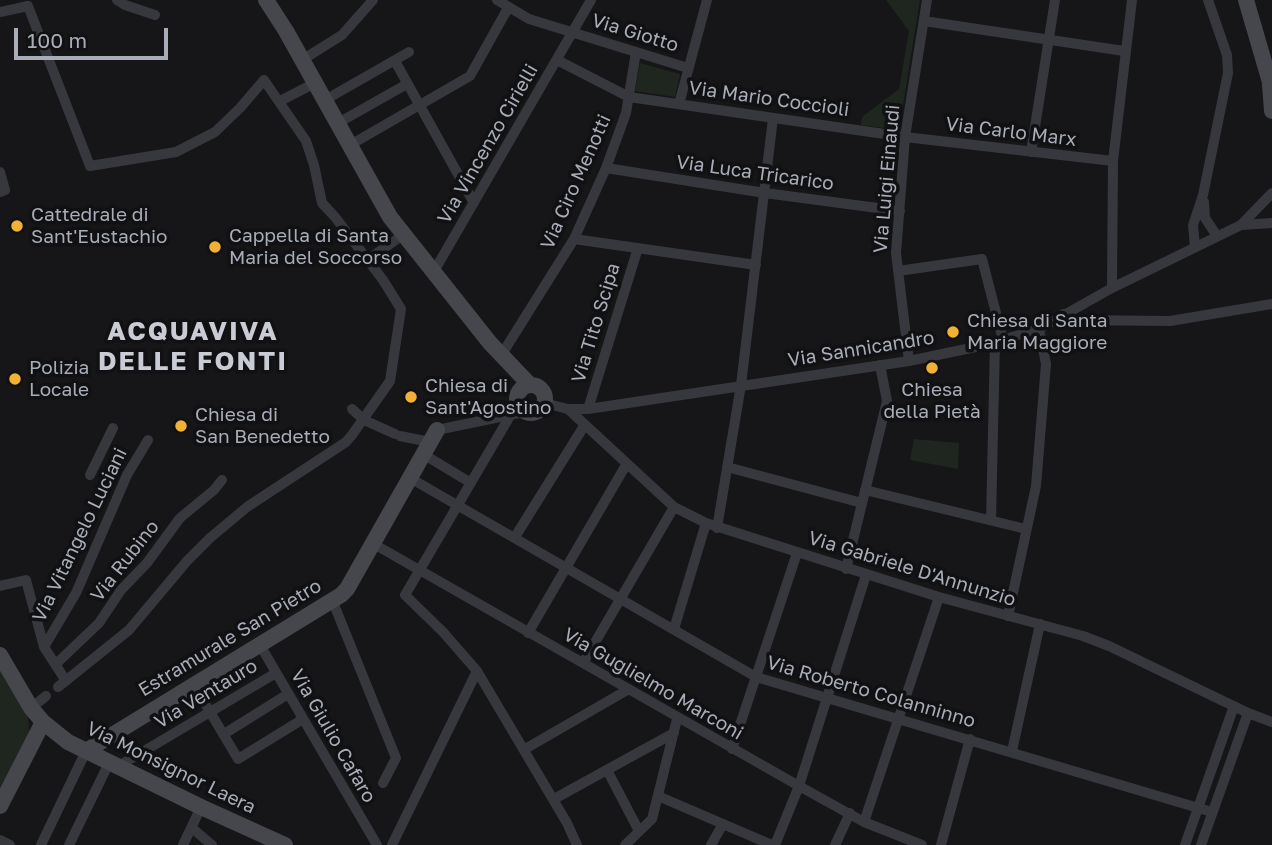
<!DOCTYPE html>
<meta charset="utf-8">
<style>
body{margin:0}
#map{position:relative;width:1272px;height:845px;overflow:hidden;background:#161618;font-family:"Golos Text",sans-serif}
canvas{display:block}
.scale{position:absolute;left:14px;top:28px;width:154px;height:32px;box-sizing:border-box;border:4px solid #a8adb8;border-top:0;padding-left:9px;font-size:21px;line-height:24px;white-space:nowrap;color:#a8adb8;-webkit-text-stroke:5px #111113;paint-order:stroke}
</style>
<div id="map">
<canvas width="1272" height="845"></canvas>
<div class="scale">100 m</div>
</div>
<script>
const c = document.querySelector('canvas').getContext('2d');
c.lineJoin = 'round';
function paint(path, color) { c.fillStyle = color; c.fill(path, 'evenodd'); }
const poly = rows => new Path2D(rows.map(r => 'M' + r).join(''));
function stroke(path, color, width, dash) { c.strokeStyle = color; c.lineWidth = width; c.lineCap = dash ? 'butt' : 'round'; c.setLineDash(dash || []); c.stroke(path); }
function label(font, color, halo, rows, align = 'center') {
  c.font = font + ' "Golos Text",sans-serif'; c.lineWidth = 7; c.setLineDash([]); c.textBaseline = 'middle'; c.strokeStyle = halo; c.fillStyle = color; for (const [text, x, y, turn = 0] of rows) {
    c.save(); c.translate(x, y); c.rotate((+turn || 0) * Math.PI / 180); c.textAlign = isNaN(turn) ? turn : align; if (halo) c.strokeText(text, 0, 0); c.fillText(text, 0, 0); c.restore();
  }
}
paint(poly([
 [886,0,920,0,899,130,861,125,862,117,899,89,909,31],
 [640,63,680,74,675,97,635,91],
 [914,439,959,443,958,469,910,460],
 [0,659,27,708,29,730,28,739,0,795]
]), '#1e261f');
stroke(poly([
 [117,0,125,5,155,15],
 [497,0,529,19,688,68],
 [0,12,28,6,90,166,176,152,215,132,240,108,264,80,306,141,314,165,322,203,335,217,383,280,401,309,390,381,352,435,346,442,247,507,210,538,187,561,129,630,58,687],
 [924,21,1124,51],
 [302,60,342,35,373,0],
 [557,60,629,97,905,137,1113,161],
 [395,61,474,203],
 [325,100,409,52],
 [280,101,315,83],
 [679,104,707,0],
 [338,123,407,84],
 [350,145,470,76,508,8],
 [1031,152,1055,0],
 [606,168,765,193,900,211],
 [0,172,5,190,0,192],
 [1204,202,1205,218,1217,236],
 [1241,225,1272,223],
 [574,239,756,265],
 [1195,247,1193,225,1203,195,1228,73,1227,55,1208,0],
 [367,260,403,235],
 [898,271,982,259,1003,340],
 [433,273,591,0],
 [1112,288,1113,161,1132,0],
 [1063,314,1070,320,1170,321,1272,304],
 [502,354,574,239,606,168,626,113,636,52],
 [909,361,896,253,905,137,927,0],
 [544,403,568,409,588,409,909,361,985,345,1039,329,1112,288,1241,225,1272,193],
 [352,409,364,420,395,434],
 [568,409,674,507,706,523,939,597,1083,636,1109,646,1248,713,1272,722],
 [588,409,638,248],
 [510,416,405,595,443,632,477,671,567,823,577,845],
 [437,430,524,412],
 [400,436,430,442],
 [423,454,471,483],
 [727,467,862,503],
 [90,475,113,428],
 [410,478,756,677,1212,812],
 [865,490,1026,529],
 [991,520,995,342],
 [717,528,741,385,773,118],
 [515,537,584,426],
 [372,543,799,786,864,822,922,845],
 [846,569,887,401,880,365],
 [0,586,26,580,44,647,66,681],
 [333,602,396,758,383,783],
 [1008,616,1036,486,1046,364,1039,329],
 [674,629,706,523],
 [528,633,626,465],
 [260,645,377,845],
 [44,647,76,593,127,475,148,440],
 [57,663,99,623,121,590,147,563,180,518,214,490,222,480],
 [583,663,674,507],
 [194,685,238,759,303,719],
 [31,708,46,696],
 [224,734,288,694],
 [525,749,629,689],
 [732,749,797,553],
 [1012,751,1040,624],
 [117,767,276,673],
 [607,770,639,831],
 [658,796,772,845],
 [554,799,674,733],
 [864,822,939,597],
 [192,828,212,845],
 [0,840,10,845],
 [41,845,86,751],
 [69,845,109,763],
 [183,845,201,807],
 [392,845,477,671],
 [625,845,652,819,677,719],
 [711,845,723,824],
 [775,845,799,786,866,575],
 [835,845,850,813],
 [941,845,970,739],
 [1185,845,1234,706],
 [1201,845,1248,713]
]), '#37383d', 10);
stroke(poly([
 [266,0,286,31,390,217,490,343,530,385],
 [1246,0,1272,89],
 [1270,85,1272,111],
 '517 399a14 14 0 1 1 28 0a14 14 0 1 1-28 0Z',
 [0,655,31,708,43,722,68,742,201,807,285,845],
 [86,751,341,595,347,589,437,430],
 [0,806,43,722]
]), '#45474d', 16);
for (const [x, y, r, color] of [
 [17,226,7,"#f2b134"],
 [215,247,7,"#f2b134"],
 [953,332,7,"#f2b134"],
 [932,368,7,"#f2b134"],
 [15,379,7,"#f2b134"],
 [411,397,7,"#f2b134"],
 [181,426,7,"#f2b134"]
]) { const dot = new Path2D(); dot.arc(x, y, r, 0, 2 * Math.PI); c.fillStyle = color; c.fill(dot); stroke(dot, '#111113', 2.5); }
label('19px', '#a8adb8', '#111113', [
 ["Via Giotto",635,33,17],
 ["Via Mario Coccioli",769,99,8],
 ["Via Carlo Marx",1011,132,7],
 ["Via Vincenzo Cirielli",488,144,-60],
 ["Via Luca Tricarico",755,173,8],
 ["Via Luigi Einaudi",887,179,-85],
 ["Via Ciro Menotti",576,182,-66],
 ["Via Tito Scipa",596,323,-73],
 ["Via Sannicandro",861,349,-9],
 ["Via Vitangelo Luciani",80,535,-64],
 ["Via Rubino",125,561,-52],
 ["Via Gabriele D'Annunzio",912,569,17],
 ["Estramurale San Pietro",230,638,-31],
 ["Via Guglielmo Marconi",653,684,30],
 ["Via Roberto Colanninno",871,692,16],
 ["Via Ventauro",206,694,-31],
 ["Via Giulio Cafaro",333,736,60],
 ["Via Monsignor Laera",171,768,26]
]);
label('19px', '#a8adb8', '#111113', [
 ["Cattedrale di",31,215],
 ["Sant'Eustachio",31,237],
 ["Cappella di Santa",229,236],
 ["Maria del Soccorso",229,258],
 ["Chiesa di Santa",967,321],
 ["Maria Maggiore",967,343],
 ["Polizia",29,368],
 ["Locale",29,390],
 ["Chiesa di",425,386],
 ["Sant'Agostino",425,408],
 ["Chiesa",932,390,"center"],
 ["della Pietà",932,412,"center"],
 ["Chiesa di",195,415],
 ["San Benedetto",195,437]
], 'left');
c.letterSpacing = '2px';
label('bold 26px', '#c9ccd4', '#111113', [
 ["ACQUAVIVA",193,332],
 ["DELLE FONTI",193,362]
]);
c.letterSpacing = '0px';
</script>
